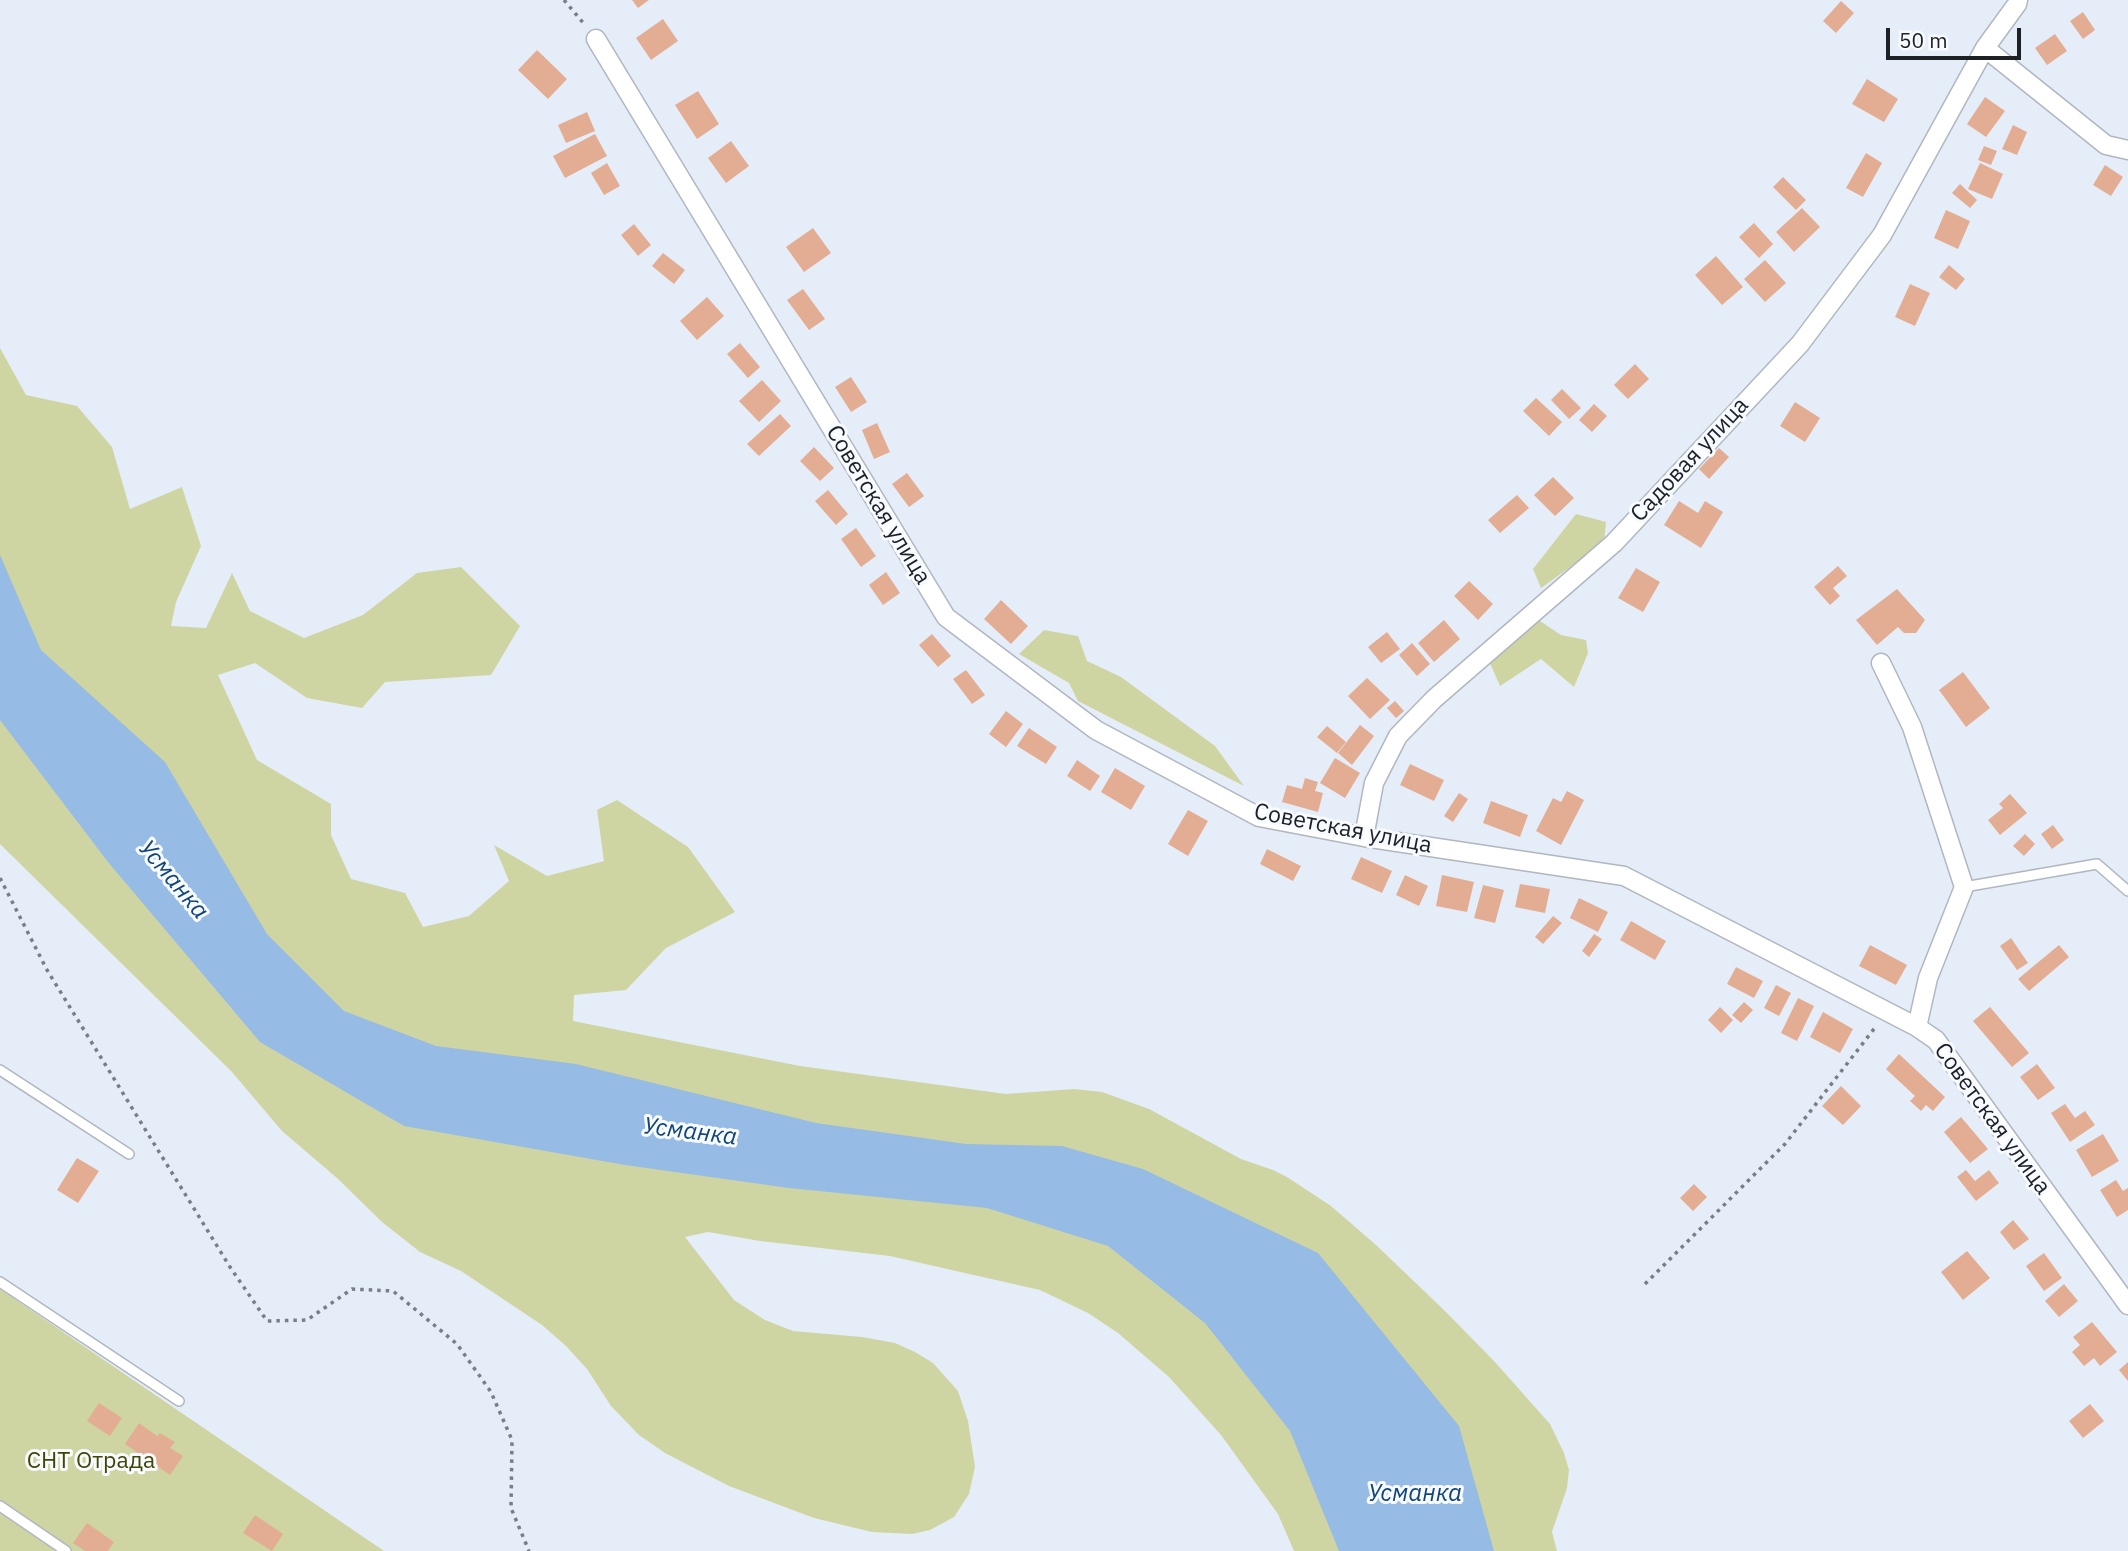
<!DOCTYPE html>
<meta charset="utf-8">
<style>
body{margin:0}
#map{position:relative;width:2128px;height:1551px;overflow:hidden;background:#e5edf8;font-family:"IBM Plex Sans",sans-serif}
canvas{display:block}
.scale{position:absolute;left:1886px;top:28px;width:135px;height:32px;box-sizing:border-box;border:4px solid #1d2024;border-top:0;padding-left:9px;font-size:21px;line-height:24px;white-space:nowrap;color:#1d2024;-webkit-text-stroke:5px #f7fafe;paint-order:stroke}
</style>
<div id="map">
<canvas width="2128" height="1551"></canvas>
<div class="scale">50 m</div>
</div>
<script>
const c = document.querySelector('canvas').getContext('2d');
c.lineJoin = 'round';
function paint(path, color) { c.fillStyle = color; c.fill(path, 'evenodd'); }
const poly = rows => new Path2D(rows.map(r => 'M' + r).join(''));
function stroke(path, color, width, dash) { c.strokeStyle = color; c.lineWidth = width; c.lineCap = dash ? 'butt' : 'round'; c.setLineDash(dash || []); c.stroke(path); }
function label(font, color, halo, rows, align = 'center') {
  c.font = font + ' "IBM Plex Sans",sans-serif'; c.lineWidth = 6; c.setLineDash([]); c.textBaseline = 'middle'; c.strokeStyle = halo; c.fillStyle = color; for (const [text, x, y, turn = 0] of rows) {
    c.save(); c.translate(x, y); c.rotate((+turn || 0) * Math.PI / 180); c.textAlign = isNaN(turn) ? turn : align; if (halo) c.strokeText(text, 0, 0); c.fillText(text, 0, 0); c.restore();
  }
}
paint(poly([
 [0,348,26,395,77,406,112,447,130,509,182,487,201,546,176,602,171,626,206,628,232,573,250,611,304,638,363,615,417,573,461,567,520,626,491,675,385,682,362,708,307,698,255,663,218,675,257,760,331,804,331,835,351,879,405,893,423,927,469,916,509,881,494,845,547,876,604,861,597,810,617,800,688,847,735,912,666,948,626,990,574,995,573,1021,800,1066,1006,1094,1074,1089,1102,1092,1149,1109,1241,1159,1273,1170,1287,1177,1331,1206,1376,1245,1445,1311,1494,1361,1550,1424,1564,1453,1569,1470,1567,1488,1552,1532,1557,1551,1294,1551,1278,1514,1221,1435,1169,1377,1118,1333,1088,1313,1040,1290,890,1256,760,1241,708,1232,685,1237,734,1300,765,1320,793,1331,862,1337,895,1343,915,1352,933,1363,958,1391,968,1421,975,1467,969,1494,954,1517,930,1530,912,1534,872,1532,814,1518,729,1486,665,1453,639,1435,611,1406,587,1369,566,1346,542,1325,461,1271,420,1252,382,1222,337,1178,282,1131,232,1072,0,844],
 [1576,514,1606,522,1604,543,1541,588,1533,569],
 [1537,619,1561,635,1586,640,1588,653,1574,687,1541,659,1500,686,1489,661],
 [1044,630,1078,636,1087,661,1121,677,1215,746,1244,786,1078,701,1069,683,1019,654],
 [0,1289,384,1551,0,1551]
]), '#cfd5a2');
paint(poly([
 [0,555,41,650,165,762,267,934,344,1011,436,1046,576,1064,816,1123,966,1144,1062,1146,1143,1169,1318,1253,1459,1426,1494,1551,1339,1551,1290,1431,1205,1323,1108,1246,987,1208,789,1188,625,1165,404,1126,260,1042,108,862,0,720]
]), '#96bbe5');
paint(poly([
 [632,0,649,0,638,8],
 [1841,1,1854,13,1836,33,1823,21],
 [2083,12,2095,30,2083,39,2070,21],
 [663,19,678,41,651,60,636,38],
 [2055,34,2067,51,2047,65,2035,48],
 [537,50,567,79,548,99,518,70],
 [1867,79,1898,99,1884,122,1852,104],
 [698,91,719,124,697,139,675,105],
 [1985,97,2005,111,1986,137,1967,124],
 [587,112,595,131,566,143,558,125],
 [2013,125,2027,132,2017,155,2002,149],
 [595,134,607,156,565,178,553,156],
 [731,141,749,166,726,183,708,158],
 [1984,146,1997,151,1991,165,1978,160],
 [1866,153,1882,163,1863,197,1846,188],
 [607,163,620,186,604,195,591,173],
 [1980,163,2003,174,1992,199,1968,189],
 [2105,165,2123,177,2111,196,2093,185],
 [1783,177,1806,200,1796,210,1773,187],
 [1960,184,1977,200,1970,208,1952,193],
 [1802,208,1820,227,1794,252,1776,232],
 [1946,210,1970,221,1958,249,1934,238],
 [1754,223,1773,244,1759,258,1739,237],
 [634,224,651,245,638,256,621,235],
 [813,228,831,253,804,272,786,247],
 [663,253,685,270,674,284,652,266],
 [1716,256,1743,287,1722,305,1695,275],
 [1765,260,1786,283,1765,302,1744,279],
 [1949,265,1965,279,1956,290,1939,277],
 [1910,284,1930,293,1915,326,1895,317],
 [803,289,825,319,809,330,787,300],
 [707,297,724,316,697,340,680,321],
 [740,343,760,367,748,378,727,354],
 [1635,364,1649,379,1628,399,1614,385],
 [851,377,867,402,851,412,835,387],
 [762,380,781,401,759,422,739,401],
 [1562,389,1581,408,1569,419,1551,400],
 [1536,398,1562,422,1549,436,1523,411],
 [1795,402,1820,418,1805,442,1780,426],
 [1594,404,1607,416,1592,432,1579,420],
 [780,414,791,426,759,456,747,444],
 [877,423,890,452,874,459,862,430],
 [814,447,834,468,820,481,800,461],
 [1719,448,1729,457,1709,479,1699,469],
 [907,473,924,496,909,507,892,484],
 [1553,477,1574,498,1555,516,1534,495],
 [828,490,848,514,836,525,815,501],
 [1517,495,1529,508,1500,533,1488,520],
 [1679,501,1698,513,1705,501,1723,512,1701,548,1664,525],
 [856,528,876,556,861,567,841,539],
 [1838,566,1847,576,1833,588,1840,596,1830,605,1814,587],
 [1636,568,1660,582,1643,612,1618,598],
 [886,572,900,593,883,605,869,585],
 [1469,581,1493,604,1478,620,1454,596],
 [1897,589,1925,620,1916,633,1904,633,1898,627,1877,645,1856,620],
 [1001,600,1028,626,1011,644,984,619],
 [1444,620,1460,639,1434,662,1418,643],
 [1387,632,1400,649,1381,663,1368,647],
 [932,634,951,656,938,667,919,645],
 [1412,643,1430,664,1417,676,1399,655],
 [966,670,985,695,972,704,953,679],
 [1963,672,1990,708,1966,727,1939,690],
 [1367,678,1390,700,1370,719,1348,696],
 [1395,701,1404,711,1396,718,1387,708],
 [1006,711,1023,724,1006,747,989,734],
 [1360,725,1374,736,1352,765,1338,753],
 [1327,726,1346,742,1337,753,1317,737],
 [1029,728,1057,747,1046,764,1017,746],
 [1335,758,1360,773,1345,798,1320,783],
 [1077,760,1100,776,1090,791,1067,776],
 [1410,764,1444,780,1434,801,1400,785],
 [1115,768,1145,786,1131,810,1101,792],
 [1305,778,1318,782,1315,791,1323,793,1318,812,1282,802,1287,785,1302,789],
 [1567,791,1584,800,1561,845,1536,831,1553,798,1561,802],
 [1459,793,1468,799,1453,822,1444,816],
 [2010,794,2027,813,2000,835,1988,820,2003,808,1999,804],
 [1491,801,1528,815,1520,837,1483,823],
 [1188,810,1208,821,1188,856,1168,844],
 [2053,825,2064,840,2052,849,2041,834],
 [2025,834,2035,844,2024,856,2013,846],
 [1267,849,1301,866,1293,881,1260,864],
 [1361,857,1392,871,1382,893,1351,879],
 [1405,875,1428,886,1419,906,1396,895],
 [1442,875,1474,882,1467,912,1436,906],
 [1520,884,1550,889,1545,913,1515,907],
 [1483,885,1504,890,1495,923,1474,918],
 [1579,898,1608,912,1598,932,1570,918],
 [1553,916,1562,923,1543,944,1535,937],
 [1631,921,1666,941,1655,960,1620,940],
 [1594,934,1602,939,1589,957,1582,951],
 [2011,938,2028,963,2017,970,2000,946],
 [1870,945,1907,965,1896,985,1859,966],
 [2059,945,2069,957,2029,991,2018,979],
 [1736,967,1763,981,1754,998,1727,984],
 [1776,985,1791,993,1779,1016,1764,1008],
 [1798,998,1814,1006,1797,1041,1781,1033],
 [1744,1002,1753,1010,1741,1023,1732,1015],
 [1720,1007,1733,1020,1721,1033,1708,1020],
 [1990,1007,2029,1053,2012,1067,1973,1021],
 [1823,1012,1853,1029,1840,1053,1810,1037],
 [1899,1054,1945,1097,1933,1111,1926,1105,1921,1111,1910,1101,1915,1096,1886,1069],
 [2037,1064,2055,1088,2038,1100,2020,1077],
 [1841,1086,1861,1106,1843,1125,1822,1106],
 [2065,1104,2075,1118,2085,1111,2095,1125,2070,1142,2051,1113],
 [1961,1117,1988,1149,1970,1163,1944,1132],
 [2103,1134,2119,1161,2092,1177,2076,1150],
 [77,1158,99,1171,78,1203,57,1190],
 [1966,1170,1975,1181,1989,1170,1999,1183,1976,1201,1957,1177],
 [2116,1180,2123,1191,2128,1188,2128,1210,2117,1217,2100,1190],
 [1694,1184,1707,1197,1693,1211,1680,1198],
 [2013,1220,2029,1239,2014,1250,2000,1232],
 [1967,1251,1990,1278,1963,1300,1941,1272],
 [2044,1253,2062,1278,2044,1291,2026,1266],
 [2064,1284,2078,1301,2059,1317,2045,1301],
 [2092,1322,2117,1352,2100,1366,2094,1358,2084,1366,2072,1352,2080,1345,2073,1337],
 [2128,1362,2128,1381,2119,1370],
 [99,1403,122,1418,110,1436,87,1421],
 [2090,1404,2104,1421,2083,1438,2069,1421],
 [139,1423,157,1436,160,1433,175,1442,170,1448,183,1456,170,1475,125,1444],
 [255,1515,283,1534,272,1551,243,1533],
 [87,1523,114,1542,108,1551,85,1551,73,1543]
]), '#e3ad93');
const lane = poly([
 [1964,887,2097,864,2128,891],
 [0,1070,129,1154],
 [0,1282,179,1401],
 [0,1506,66,1551]
]);
const street = poly([
 [596,39,946,617,1096,730,1259,817,1364,837,1624,876,1917,1027,1936,1040,2128,1305],
 [1985,48,2106,145,2128,150],
 [1881,663,1912,727,1964,887,1928,978,1917,1027],
 [1364,837,1374,783,1398,736,1434,699,1614,543,1800,344,1882,235,1985,48,2017,4,2018,0]
]);
stroke(lane, '#b0b7c1', 12);
stroke(street, '#b0b7c1', 21);
stroke(poly([
 [564,0,585,25],
 [0,878,47,970,230,1267,267,1321,307,1320,352,1289,393,1291,457,1344,491,1392,512,1440,511,1508,529,1551],
 [1645,1284,1785,1144,1877,1025]
]), '#797e85', 3.5, [3.5, 5]);
stroke(lane, '#fff', 9);
stroke(street, '#fff', 18);
label('23px', '#1d2024', '#f7fafe', [
 ["Садовая улица",1690,460,-47],
 ["Советская улица",878,505,59],
 ["Советская улица",1343,829,11],
 ["Советская улица",1992,1119,54]
]);
label('23px', '#424604', '#f7fafe', [
 ["СНТ Отрада",91,1461]
]);
label('italic 24px', '#114579', '#f7fafe', [
 ["Усманка",173,880,50],
 ["Усманка",690,1132,7],
 ["Усманка",1415,1494]
]);
</script>
